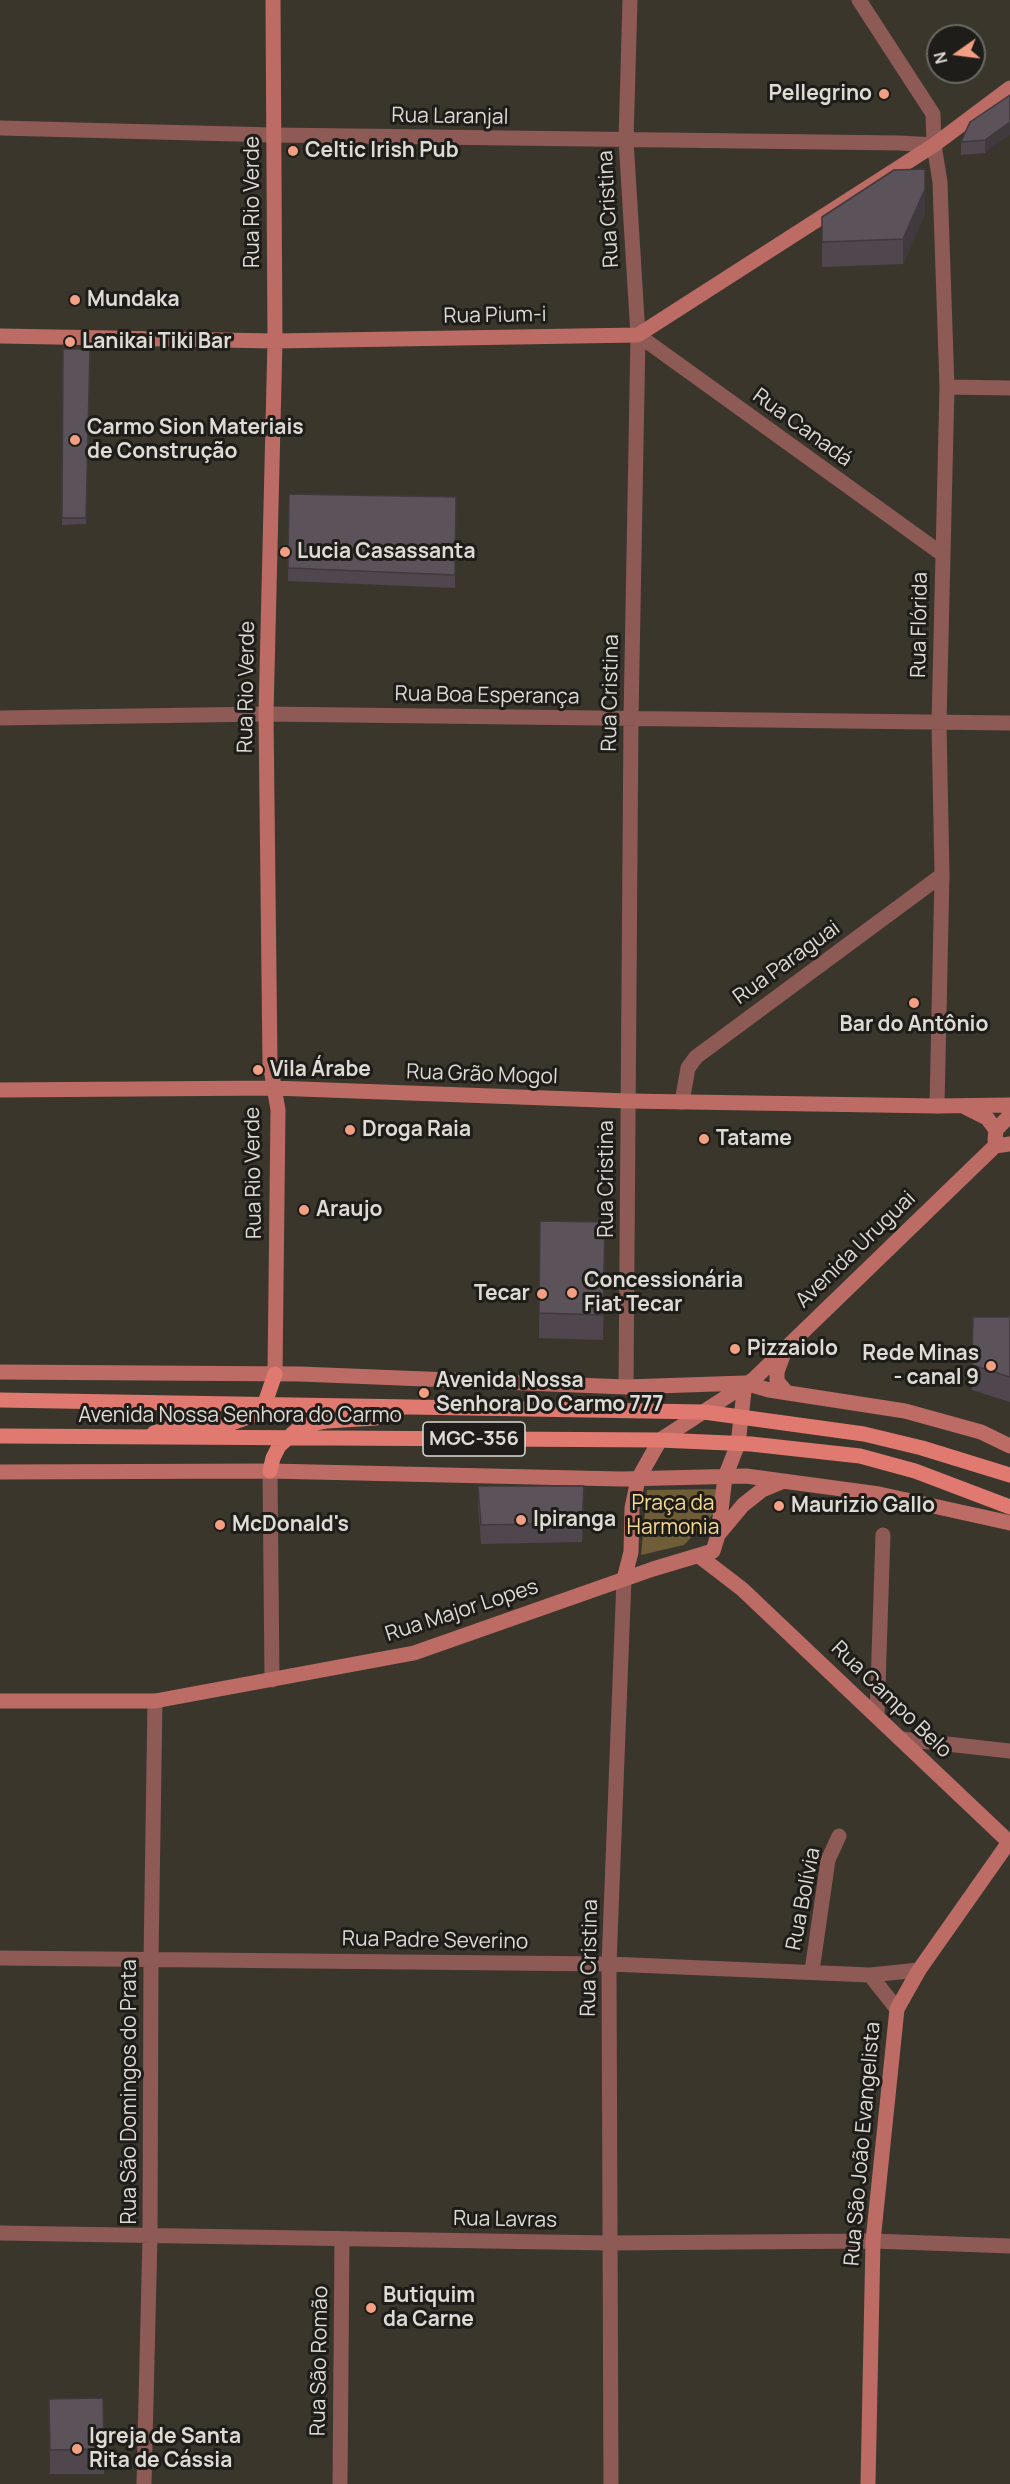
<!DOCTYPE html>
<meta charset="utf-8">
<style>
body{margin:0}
#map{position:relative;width:1010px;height:2484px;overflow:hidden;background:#3a362c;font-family:Manrope,sans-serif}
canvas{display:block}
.north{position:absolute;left:926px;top:24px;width:60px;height:60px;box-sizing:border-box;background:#1f1d19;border:2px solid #6b6964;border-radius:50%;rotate:256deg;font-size:16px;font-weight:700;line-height:24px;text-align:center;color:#dedbd5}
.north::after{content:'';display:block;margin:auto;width:21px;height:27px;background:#f39f83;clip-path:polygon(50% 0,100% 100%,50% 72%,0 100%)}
</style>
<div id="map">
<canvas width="1010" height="2484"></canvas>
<div class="north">N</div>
</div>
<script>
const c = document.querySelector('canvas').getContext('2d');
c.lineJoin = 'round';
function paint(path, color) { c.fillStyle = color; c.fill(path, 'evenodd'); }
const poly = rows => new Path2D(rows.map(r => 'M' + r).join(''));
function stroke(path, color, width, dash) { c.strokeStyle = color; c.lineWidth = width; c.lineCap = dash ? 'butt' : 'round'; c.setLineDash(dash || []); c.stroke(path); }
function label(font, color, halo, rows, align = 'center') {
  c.font = font + ' Manrope,sans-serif'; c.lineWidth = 6; c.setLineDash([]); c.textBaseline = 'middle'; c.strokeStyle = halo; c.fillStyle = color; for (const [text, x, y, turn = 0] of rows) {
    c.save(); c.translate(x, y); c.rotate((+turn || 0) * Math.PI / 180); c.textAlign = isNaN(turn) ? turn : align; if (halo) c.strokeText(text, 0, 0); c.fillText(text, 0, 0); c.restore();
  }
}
paint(poly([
 [720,1489,714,1513,684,1545,641,1555,647,1490]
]), '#6e5d36');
stroke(poly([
 [859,0,933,114,934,145,940,182,947,387,939,723,942,875,937,1106],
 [0,128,274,135,900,143,934,145],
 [638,335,942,554],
 [947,387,1010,388],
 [0,718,266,714,1010,723],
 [682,1102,688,1068,696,1057,942,875],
 [626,1387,631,719,638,335,626,140,630,0],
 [270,1471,272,1680],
 [877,1715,883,1535],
 [902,1739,1010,1751],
 [0,1958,609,1964,870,1975,919,1970],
 [812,1971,828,1860,839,1836],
 [870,1975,897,2009],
 [0,2233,609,2243,873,2241,1010,2246],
 [144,2484,150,2236,151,1959,155,1701],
 [340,2484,342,2239],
 [611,2484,609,1964,624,1579]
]), '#8d5a55', 15);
stroke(poly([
 [273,0,275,341,266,714,270,1063,278,1110,275,1374],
 [0,336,275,341,638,335,934,145,1010,88],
 [0,1090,273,1088,628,1101,937,1106,1010,1105],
 [965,1107,987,1118,996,1130],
 [995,1140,996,1130,1010,1115],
 [785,1350,777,1372,777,1381,787,1393],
 [0,1372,300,1374,626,1387,745,1383,769,1390,905,1411,981,1432,1010,1446],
 [0,1472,270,1471,621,1479,746,1476,879,1494,1010,1523],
 [718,1535,743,1505,762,1490,781,1482],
 [713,1551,718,1535,725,1477,738,1444,745,1383],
 [699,1556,742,1589,1009,1842,919,1970,897,2009,873,2241,868,2484],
 [624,1579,631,1552,632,1508,638,1479,660,1440,754,1379,995,1146,1010,1144],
 [0,1701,155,1701,414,1653,653,1569,713,1551]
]), '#bc6c64', 15);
stroke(poly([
 [0,1400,704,1412,864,1434,922,1448,1010,1475],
 [154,1433,186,1423,232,1423,254,1415,265,1403,275,1374],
 [0,1436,660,1440,751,1444,860,1456,915,1471,1010,1507],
 [270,1471,273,1458,279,1446,301,1426,327,1421,376,1418,398,1411]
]), '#e07a70', 15);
paint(poly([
 [1010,95,985,153,961,155,961,142],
 [925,214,903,264,822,267,822,217],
 [63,349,90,349,86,524,62,525],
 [289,494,456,497,455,588,288,581],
 [540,1221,605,1247,603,1340,539,1338],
 [1010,1317,1010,1402,972,1390,972,1365],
 [478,1486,584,1505,582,1542,481,1544,478,1505],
 [103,2398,104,2474,50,2474,49,2399]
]), '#4f474d');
paint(poly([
 [1010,122,1010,135,985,153,985,140],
 [925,169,925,214,903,264,903,239],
 [584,1486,584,1505,582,1542,582,1523]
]), '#40393e');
const building = poly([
 [1010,95,1010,122,985,140,961,142,970,122,1010,95],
 [925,169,925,189,903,239,822,242,822,217,894,170,925,169],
 [63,349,90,349,86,518,62,518,63,349],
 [289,494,456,497,455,575,288,568,289,494],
 [540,1221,605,1222,603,1315,539,1313,540,1221],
 [973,1317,1010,1317,1010,1377,972,1365,973,1317],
 [478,1486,584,1486,582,1523,481,1525,478,1486],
 [103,2398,104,2449,50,2450,49,2399,103,2398]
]);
paint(building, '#5c5259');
stroke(building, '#40393e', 1.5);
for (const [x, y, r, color] of [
 [884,94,6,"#f39f83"],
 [293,151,6,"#f39f83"],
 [75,300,6,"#f39f83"],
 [70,342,6,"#f39f83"],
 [75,440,6,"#f39f83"],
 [285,552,6,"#f39f83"],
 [914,1003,6,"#f39f83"],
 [258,1070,6,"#f39f83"],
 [350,1130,6,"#f39f83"],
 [704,1139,6,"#f39f83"],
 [304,1210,6,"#f39f83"],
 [572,1293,6,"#f39f83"],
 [542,1294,6,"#f39f83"],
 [735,1349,6,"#f39f83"],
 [991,1366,6,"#f39f83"],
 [424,1393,6,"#f39f83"],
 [779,1506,6,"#f39f83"],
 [521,1520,6,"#f39f83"],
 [220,1525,6,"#f39f83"],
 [371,2308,6,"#f39f83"],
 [77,2449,6,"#f39f83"]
]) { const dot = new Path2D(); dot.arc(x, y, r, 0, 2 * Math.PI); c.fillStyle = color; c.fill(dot); stroke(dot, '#1f1d19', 2); }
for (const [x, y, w] of [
 [474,1439,102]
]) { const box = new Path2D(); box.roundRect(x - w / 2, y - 17, w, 34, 4.5); c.fillStyle = '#1f1d19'; c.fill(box); stroke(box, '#dedbd5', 1.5); }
label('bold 20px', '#dedbd5', null, [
 ["MGC-356",474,1439]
]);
label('bold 21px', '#dedbd5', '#1f1d19', [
 ["Pellegrino",872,94,"right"],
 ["Celtic Irish Pub",305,151],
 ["Mundaka",87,300],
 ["Lanikai Tiki Bar",82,342],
 ["Carmo Sion Materiais",87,428],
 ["de Construção",87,452],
 ["Lucia Casassanta",297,552],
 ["Bar do Antônio",914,1025,"center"],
 ["Vila Árabe",270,1070],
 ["Droga Raia",362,1130],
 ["Tatame",716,1139],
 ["Araujo",316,1210],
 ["Concessionária",584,1281],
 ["Fiat Tecar",584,1305],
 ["Tecar",530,1294,"right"],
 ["Pizzaiolo",747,1349],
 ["Rede Minas",979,1354,"right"],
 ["- canal 9",979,1378,"right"],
 ["Avenida Nossa",436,1381],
 ["Senhora Do Carmo 777",436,1405],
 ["Maurizio Gallo",791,1506],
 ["Ipiranga",533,1520],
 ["McDonald's",232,1525],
 ["Butiquim",383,2296],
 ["da Carne",383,2320],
 ["Igreja de Santa",89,2437],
 ["Rita de Cássia",89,2461]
], 'left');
label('21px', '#dedbd5', '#1f1d19', [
 ["Rua Laranjal",450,117,1],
 ["Rua Rio Verde",253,202,-90],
 ["Rua Cristina",609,209,-93],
 ["Rua Pium-i",495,316,-1],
 ["Rua Canadá",802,428,36],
 ["Rua Flórida",920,625,-89],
 ["Rua Rio Verde",247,687,-89],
 ["Rua Cristina",611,693,-89],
 ["Rua Boa Esperança",487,696,1],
 ["Rua Paraguai",787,963,-36],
 ["Rua Grão Mogol",482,1075,2],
 ["Rua Rio Verde",254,1173,-91],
 ["Rua Cristina",607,1179,-90],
 ["Avenida Uruguai",856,1250,-44],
 ["Avenida Nossa Senhora do Carmo",240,1416],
 ["Rua Major Lopes",462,1611,-18],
 ["Rua Campo Belo",891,1700,44],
 ["Rua Bolívia",804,1899,-79],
 ["Rua Padre Severino",435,1941,1],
 ["Rua Cristina",590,1958,-89],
 ["Rua São Domingos do Prata",130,2092,-90],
 ["Rua São João Evangelista",863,2144,-85],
 ["Rua Lavras",505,2220,1],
 ["Rua São Romão",320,2361,-89]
]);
label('21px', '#f9da92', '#1f1d19', [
 ["Praça da",673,1504],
 ["Harmonia",673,1528]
]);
</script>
